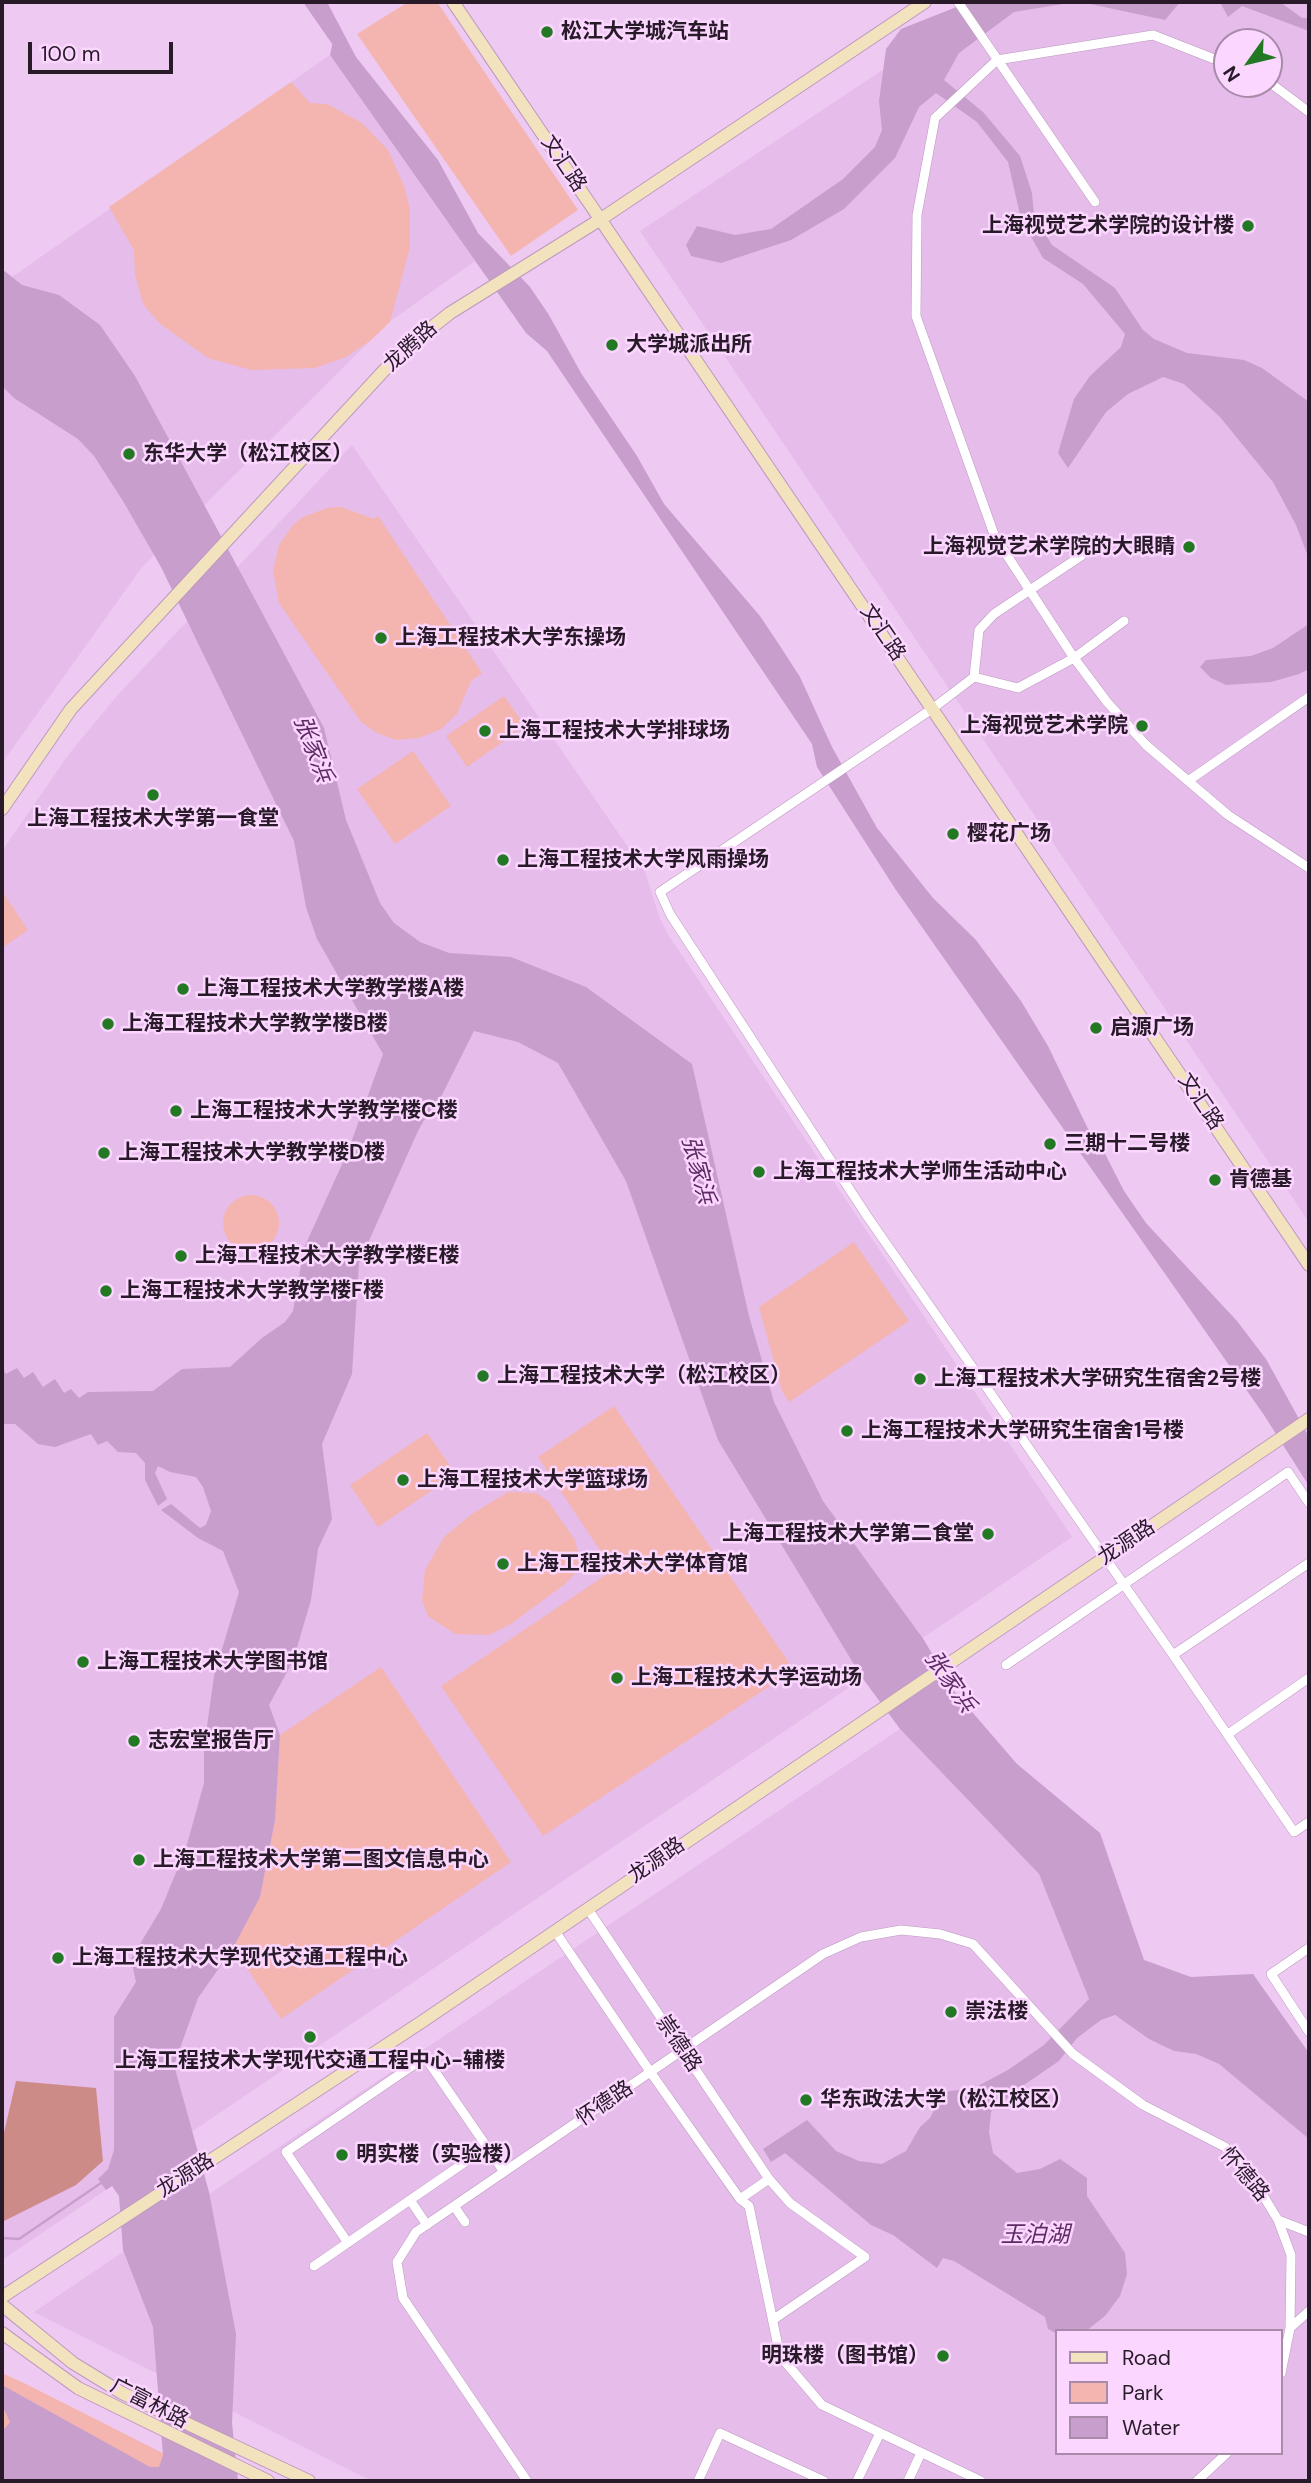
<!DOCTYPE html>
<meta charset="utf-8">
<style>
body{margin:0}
#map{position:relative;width:1311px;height:2483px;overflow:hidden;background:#eec9f1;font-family:"DM Sans",sans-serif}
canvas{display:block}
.frame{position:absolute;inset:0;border:4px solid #281a29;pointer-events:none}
.legend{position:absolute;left:1055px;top:2329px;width:228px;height:126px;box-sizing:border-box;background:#fbd6ff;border:2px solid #a78ba9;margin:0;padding:9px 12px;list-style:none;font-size:21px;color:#281a29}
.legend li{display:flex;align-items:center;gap:14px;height:35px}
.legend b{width:35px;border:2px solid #a78ba9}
.north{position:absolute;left:1213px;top:28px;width:70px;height:70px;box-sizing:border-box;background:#fbd6ff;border:2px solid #a78ba9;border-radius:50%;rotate:236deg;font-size:19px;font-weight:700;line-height:28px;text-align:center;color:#281a29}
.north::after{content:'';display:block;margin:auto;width:24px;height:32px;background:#237824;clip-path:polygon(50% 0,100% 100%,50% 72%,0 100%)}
.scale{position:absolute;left:28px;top:42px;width:145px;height:32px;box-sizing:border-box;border:4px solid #281a29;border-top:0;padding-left:9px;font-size:21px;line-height:24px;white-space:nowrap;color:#281a29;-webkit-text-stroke:5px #fbd6ff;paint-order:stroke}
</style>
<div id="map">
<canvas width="1311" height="2483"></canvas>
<div class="frame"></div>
<ul class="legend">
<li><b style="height:9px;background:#f2e2bd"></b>Road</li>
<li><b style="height:19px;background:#f4b5b0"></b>Park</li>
<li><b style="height:19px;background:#c89ecd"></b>Water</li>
</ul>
<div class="north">N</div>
<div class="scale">100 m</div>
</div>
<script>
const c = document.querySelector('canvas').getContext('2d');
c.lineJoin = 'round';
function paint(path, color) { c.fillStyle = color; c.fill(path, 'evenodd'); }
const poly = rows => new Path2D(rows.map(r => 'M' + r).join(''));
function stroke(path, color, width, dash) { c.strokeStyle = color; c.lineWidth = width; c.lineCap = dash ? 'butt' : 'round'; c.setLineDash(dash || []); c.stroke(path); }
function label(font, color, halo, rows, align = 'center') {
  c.font = font + ' "DM Sans","Noto Sans SC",sans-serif'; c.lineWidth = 5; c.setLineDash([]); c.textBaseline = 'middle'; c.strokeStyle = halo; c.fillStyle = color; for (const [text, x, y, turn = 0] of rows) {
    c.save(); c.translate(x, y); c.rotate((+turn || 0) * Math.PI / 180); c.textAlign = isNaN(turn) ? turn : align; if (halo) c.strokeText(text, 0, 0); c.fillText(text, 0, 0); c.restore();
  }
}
paint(poly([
 [985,2,1309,2,1309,1222,640,231],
 [1227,42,1269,42,1269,84,1227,84],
 [330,55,475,261,389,322,142,567,2,763,2,284],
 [352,445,645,872,660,919,669,936,1072,1537,2,2260,2,851,69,754,117,696],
 [900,1729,1039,1874,1089,2000,1174,2051,1196,2054,1219,2064,1309,2139,1309,2481,372,2481,34,2312],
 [1057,2331,1281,2331,1281,2453,1057,2453]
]), '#e6bcea');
paint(poly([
 [408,2,437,2,578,210,511,256,357,34],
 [291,82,310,103,327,104,362,123,388,150,405,188,410,211,410,247,390,322,370,341,346,357,315,368,251,370,208,358,159,323,143,304,135,274,134,250,109,207],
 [341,507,374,519,378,516,482,673,471,681,457,714,441,729,419,738,396,740,377,733,361,722,279,603,273,571,279,545,293,525,303,517,327,508],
 [504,696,525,726,467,767,446,736],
 [413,751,451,806,395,844,357,789],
 [2,891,28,930,2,948],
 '223 1223a28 28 0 1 1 56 0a28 28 0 1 1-56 0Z',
 [854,1242,909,1321,789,1402,782,1391,759,1307],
 [614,1406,794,1670,543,1836,441,1686,613,1570,538,1457],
 [427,1433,456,1474,378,1527,350,1485],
 [508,1492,536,1493,548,1501,575,1540,580,1559,575,1573,565,1584,511,1624,489,1635,455,1634,428,1616,422,1600,425,1570,444,1537,472,1514],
 [381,1667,511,1862,281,2019,233,1948,260,1896,275,1820,280,1735],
 [2,2373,26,2384,218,2481,2,2481]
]), '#f4b5b0');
paint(poly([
 [16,2081,96,2088,103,2161,76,2185,2,2222,2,2141]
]), '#cc8b87');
paint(poly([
 [309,2,327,2,356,57,438,160,478,233,530,287,549,315,581,373,637,456,664,504,760,616,780,646,800,677,832,747,877,828,933,898,976,940,1021,1001,1048,1046,1091,1135,1095,1134,1124,1191,1146,1223,1237,1321,1266,1359,1309,1437,1309,1486,1264,1415,896,890,817,767,812,744,547,351,526,333,330,55,334,37],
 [969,2,1075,2,1014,12,959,53,944,80,983,112,1020,156,1032,193,1034,216,1052,245,1115,288,1143,330,1154,339,1187,353,1244,360,1262,368,1309,402,1309,559,1296,525,1273,482,1220,417,1184,384,1163,377,1128,394,1106,412,1068,468,1058,453,1074,399,1090,376,1121,347,1125,334,1083,284,1043,258,1021,219,1008,162,977,122,936,93,919,107,895,158,844,209,791,240,721,263,691,256,686,245,697,226,735,235,771,229,843,179,875,147,882,130,879,101,886,49,901,29],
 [1081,2,1180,2,1165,20],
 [1220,2,1280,2,1302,18,1309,18,1309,31,1242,6,1228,17],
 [2,269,22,285,59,295,100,325,135,376,324,728,346,820,380,903,394,923,420,942,449,953,511,957,586,987,692,1064,749,1316,774,1402,823,1501,924,1640,954,1691,1017,1764,1100,1833,1144,1960,1191,1977,1253,1974,1309,2053,1309,2139,1219,2064,1196,2054,1174,2051,1149,2039,1115,2015,1101,2020,1077,2038,1059,2061,1015,2091,991,2112,989,2132,993,2153,1017,2173,1040,2169,1060,2159,1087,2178,1087,2196,1125,2253,1127,2274,1120,2296,1105,2316,1086,2331,1057,2331,1057,2334,1048,2329,1045,2317,954,2261,943,2258,937,2268,893,2235,871,2225,785,2153,771,2162,763,2149,807,2120,836,2151,859,2161,882,2164,906,2151,920,2127,930,2118,943,2092,974,2088,1008,2070,1044,2045,1089,1999,1039,1874,900,1729,861,1676,718,1440,626,1181,558,1063,518,1042,474,1031,431,1117,424,1120,418,1131,359,1263,352,1374,322,1444,332,1519,318,1549,311,1600,293,1661,269,1705,280,1735,275,1820,260,1897,233,1948,198,1998,174,2065,209,2192,236,2334,232,2423,238,2481,2,2481,2,2432,10,2422,2,2405,2,2385,150,2467,159,2467,163,2455,153,2327,123,2250,119,2196,112,2186,106,2190,98,2179,108,2169,114,2150,114,2017,136,1982,131,1959,161,1909,186,1848,204,1783,204,1748,214,1676,239,1592,223,1551,198,1538,161,1510,171,1504,200,1528,206,1525,211,1511,203,1487,196,1477,170,1472,158,1466,155,1473,167,1499,158,1506,145,1480,145,1463,136,1453,118,1452,107,1441,98,1445,91,1434,55,1447,38,1444,15,1424,2,1424,2,1368,6,1374,17,1368,24,1378,33,1372,43,1387,55,1379,64,1393,71,1389,79,1398,88,1392,153,1391,182,1369,230,1367,262,1338,285,1322,293,1311,304,1248,348,1151,383,1054,317,939,306,907,294,841,161,567,123,501,94,456,78,439,14,398,2,386],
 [1309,624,1309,669,1299,674,1271,682,1226,685,1211,678,1200,667,1206,660,1251,656,1273,648]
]), '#c89ecd');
stroke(poly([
 [2,2238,19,2239,101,2183]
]), '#c89ecd', 2.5);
stroke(poly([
 [309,2,341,48]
]), '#c89ecd', 10);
const minor = poly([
 [958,2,1095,202],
 [1227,64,1153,35,997,60,935,118,917,215,916,316,995,537,1074,658,1107,702,1146,745,1228,815,1309,868],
 [1269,82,1309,112],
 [1081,556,994,614,979,630,974,677,932,709,660,892,670,914,867,1216,1173,1655,1309,1563],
 [974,677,1018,688,1074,658,1124,621],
 [1188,781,1309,697],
 [1173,1655,1294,1832,1309,1822],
 [1006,1665,1288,1472,1309,1503],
 [1228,1734,1309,1678],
 [588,1909,769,2179,790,2203,865,2257,774,2319],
 [555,1931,651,2073,740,2199,749,2206,780,2356,822,2405,981,2481],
 [1309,1948,1271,1974,1309,2032],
 [740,2199,769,2179],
 [410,2200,427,2225],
 [454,2206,465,2222],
 [1278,2220,1309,2232],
 [348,2243,286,2152,425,2057,487,2147],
 [314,2266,487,2147,504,2172],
 [1290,2328,1309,2311],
 [527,2481,403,2298,397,2262,416,2232,823,1954,861,1937,901,1930,940,1934,973,1944,1073,2054,1143,2105,1225,2147,1255,2182,1278,2220,1291,2255,1290,2328,1281,2373],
 [698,2481,720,2433,824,2481],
 [857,2481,880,2433],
 [908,2481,921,2453],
 [1197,2481,1227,2453]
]);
const secondary = poly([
 [453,2,1309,1265],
 [2,809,71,709,402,351,450,313,601,219,925,2],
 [2,2297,423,2021,1309,1419],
 [2,2305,73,2363,122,2393,309,2481],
 [2,2333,78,2388,268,2481]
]);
stroke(minor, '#bd99c0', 10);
stroke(secondary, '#bd99c0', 14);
stroke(minor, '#fff', 9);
stroke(secondary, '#f2e2bd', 12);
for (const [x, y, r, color] of [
 [547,32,7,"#237824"],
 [1248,226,7,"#237824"],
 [612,345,7,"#237824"],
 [129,454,7,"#237824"],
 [1189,547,7,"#237824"],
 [381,638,7,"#237824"],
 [1142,726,7,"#237824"],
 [485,731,7,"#237824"],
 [153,795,7,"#237824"],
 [953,834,7,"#237824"],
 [503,860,7,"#237824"],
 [183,989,7,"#237824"],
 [108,1024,7,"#237824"],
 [1096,1028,7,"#237824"],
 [176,1111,7,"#237824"],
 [1050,1144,7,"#237824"],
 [104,1153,7,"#237824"],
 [759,1172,7,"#237824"],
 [1215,1180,7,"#237824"],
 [181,1256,7,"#237824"],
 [106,1291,7,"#237824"],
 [483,1376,7,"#237824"],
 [920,1379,7,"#237824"],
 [847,1431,7,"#237824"],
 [403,1480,7,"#237824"],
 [988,1534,7,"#237824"],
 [503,1564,7,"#237824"],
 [83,1662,7,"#237824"],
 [617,1678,7,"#237824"],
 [134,1741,7,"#237824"],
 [139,1860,7,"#237824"],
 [58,1958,7,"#237824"],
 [951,2012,7,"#237824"],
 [310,2037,7,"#237824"],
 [806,2100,7,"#237824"],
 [342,2155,7,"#237824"],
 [943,2356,7,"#237824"]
]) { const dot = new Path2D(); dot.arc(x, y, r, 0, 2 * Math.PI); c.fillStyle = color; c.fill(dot); stroke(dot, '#fbd6ff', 2.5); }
label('bold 21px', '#281a29', '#fbd6ff', [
 ["松江大学城汽车站",561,32],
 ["上海视觉艺术学院的设计楼",1234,226,"right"],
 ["大学城派出所",626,345],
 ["东华大学（松江校区）",143,454],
 ["上海视觉艺术学院的大眼睛",1175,547,"right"],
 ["上海工程技术大学东操场",395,638],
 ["上海视觉艺术学院",1128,726,"right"],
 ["上海工程技术大学排球场",499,731],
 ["上海工程技术大学第一食堂",153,819,"center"],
 ["樱花广场",967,834],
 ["上海工程技术大学风雨操场",517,860],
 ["上海工程技术大学教学楼A楼",197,989],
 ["上海工程技术大学教学楼B楼",122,1024],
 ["启源广场",1110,1028],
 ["上海工程技术大学教学楼C楼",190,1111],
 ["三期十二号楼",1064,1144],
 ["上海工程技术大学教学楼D楼",118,1153],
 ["上海工程技术大学师生活动中心",773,1172],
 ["肯德基",1229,1180],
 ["上海工程技术大学教学楼E楼",195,1256],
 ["上海工程技术大学教学楼F楼",120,1291],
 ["上海工程技术大学（松江校区）",497,1376],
 ["上海工程技术大学研究生宿舍2号楼",934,1379],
 ["上海工程技术大学研究生宿舍1号楼",861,1431],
 ["上海工程技术大学篮球场",417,1480],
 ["上海工程技术大学第二食堂",974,1534,"right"],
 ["上海工程技术大学体育馆",517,1564],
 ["上海工程技术大学图书馆",97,1662],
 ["上海工程技术大学运动场",631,1678],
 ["志宏堂报告厅",148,1741],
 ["上海工程技术大学第二图文信息中心",153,1860],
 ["上海工程技术大学现代交通工程中心",72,1958],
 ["崇法楼",965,2012],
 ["上海工程技术大学现代交通工程中心-辅楼",310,2061,"center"],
 ["华东政法大学（松江校区）",820,2100],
 ["明实楼（实验楼）",356,2155],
 ["明珠楼（图书馆）",929,2356,"right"]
], 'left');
label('21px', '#281a29', '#fbd6ff', [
 ["文汇路",563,164,56],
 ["龙腾路",411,347,-42],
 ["文汇路",882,633,56],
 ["文汇路",1200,1102,56],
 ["龙源路",1127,1543,-34],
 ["龙源路",657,1861,-35],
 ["崇德路",678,2044,56],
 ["怀德路",605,2104,-34],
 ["怀德路",1244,2175,50],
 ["龙源路",186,2176,-33],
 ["广富林路",149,2404,27]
]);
label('italic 23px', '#5e2b64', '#fbd6ff', [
 ["张家浜",312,749,69],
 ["张家浜",697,1170,75],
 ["张家浜",949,1682,55],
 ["玉泊湖",1035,2236]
]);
</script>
